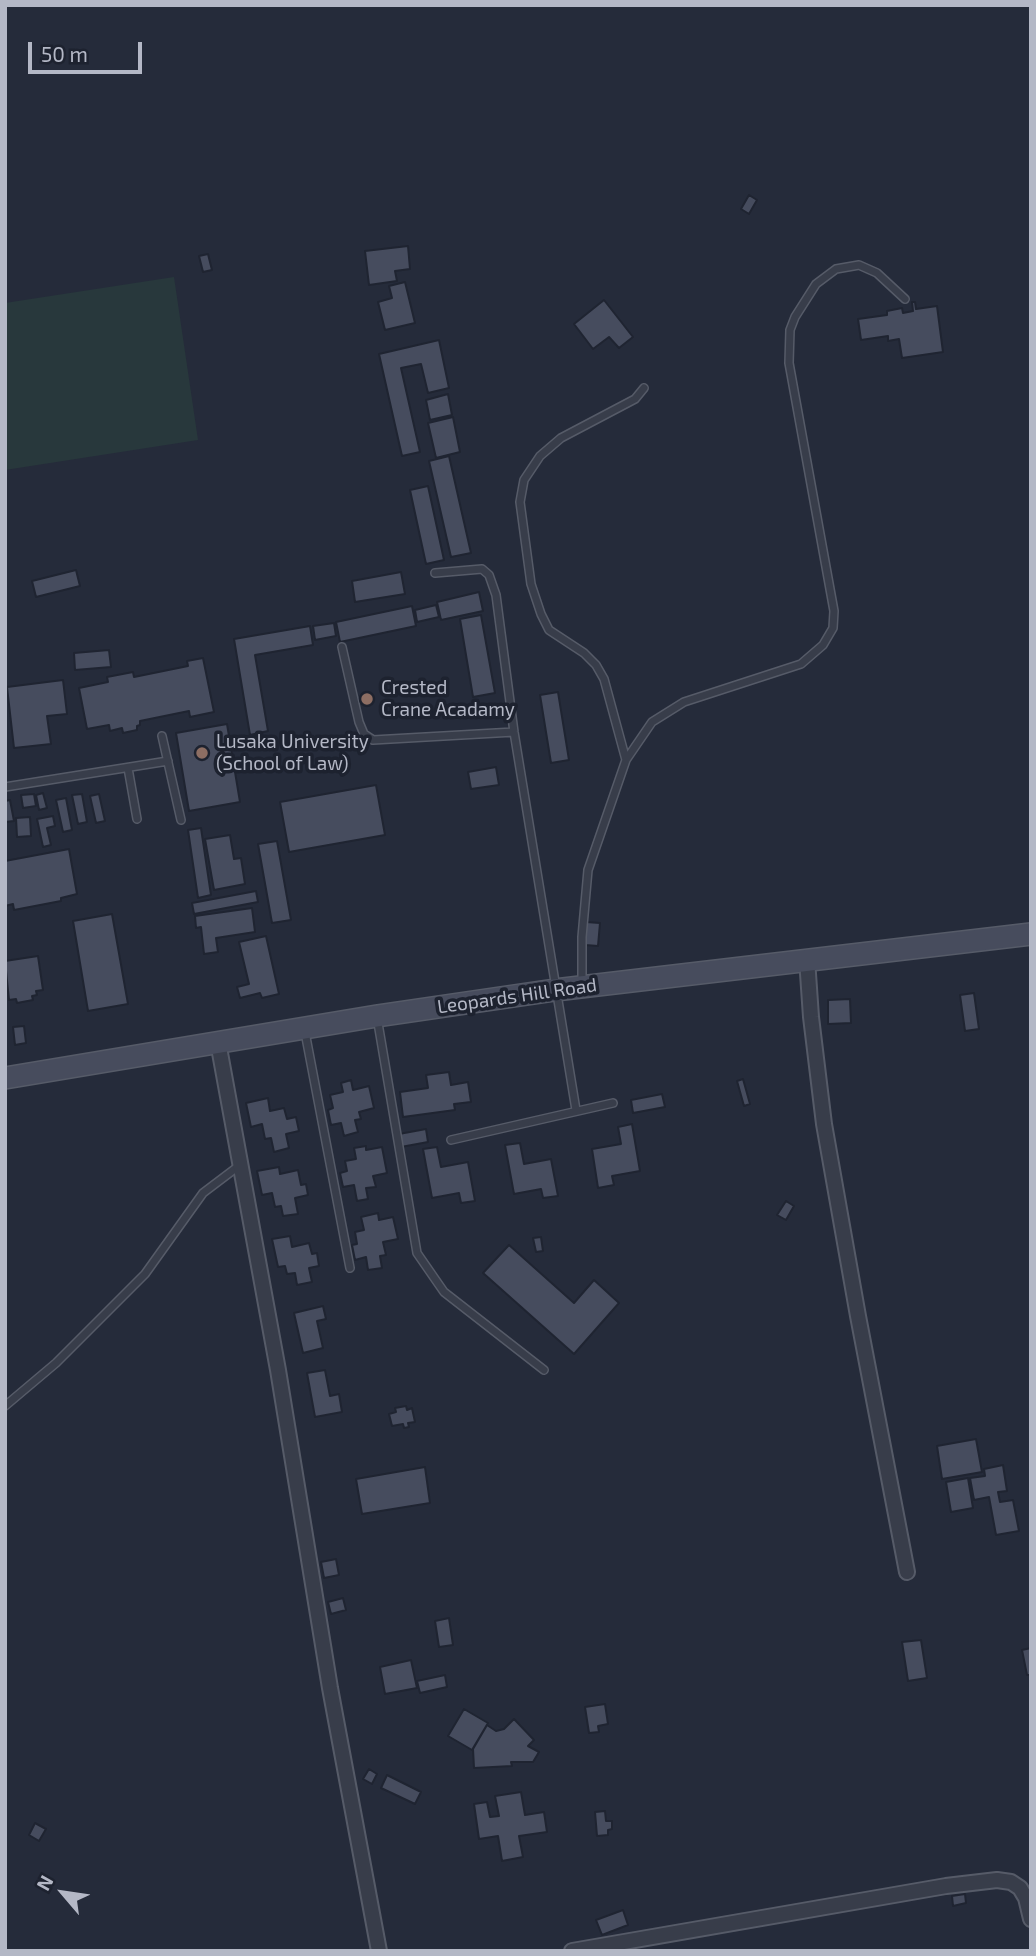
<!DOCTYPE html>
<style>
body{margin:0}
#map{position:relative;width:1036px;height:1956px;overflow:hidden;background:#252b3a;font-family:"Exo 2",sans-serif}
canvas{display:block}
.frame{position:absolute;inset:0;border:7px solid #b4b8c6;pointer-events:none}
.north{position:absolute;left:28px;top:1858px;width:70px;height:70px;-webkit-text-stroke:5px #1d222f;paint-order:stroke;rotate:299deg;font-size:19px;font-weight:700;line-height:28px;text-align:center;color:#b4b8c6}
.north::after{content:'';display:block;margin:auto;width:24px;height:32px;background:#b4b8c6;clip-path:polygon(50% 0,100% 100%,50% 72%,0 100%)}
.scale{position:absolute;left:28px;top:42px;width:114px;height:32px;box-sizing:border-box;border:4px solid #b4b8c6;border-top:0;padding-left:9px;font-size:21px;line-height:24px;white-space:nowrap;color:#b4b8c6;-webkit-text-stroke:5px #1d222f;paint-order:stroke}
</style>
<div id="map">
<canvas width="1036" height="1956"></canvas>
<div class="frame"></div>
<div class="north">N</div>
<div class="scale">50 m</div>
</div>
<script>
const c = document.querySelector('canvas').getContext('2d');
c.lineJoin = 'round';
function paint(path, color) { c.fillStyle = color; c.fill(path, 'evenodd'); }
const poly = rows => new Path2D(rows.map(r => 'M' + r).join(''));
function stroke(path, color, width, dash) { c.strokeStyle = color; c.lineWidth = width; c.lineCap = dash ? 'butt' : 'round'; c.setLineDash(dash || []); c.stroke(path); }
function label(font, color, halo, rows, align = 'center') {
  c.font = font + ' "Exo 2",sans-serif'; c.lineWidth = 7; c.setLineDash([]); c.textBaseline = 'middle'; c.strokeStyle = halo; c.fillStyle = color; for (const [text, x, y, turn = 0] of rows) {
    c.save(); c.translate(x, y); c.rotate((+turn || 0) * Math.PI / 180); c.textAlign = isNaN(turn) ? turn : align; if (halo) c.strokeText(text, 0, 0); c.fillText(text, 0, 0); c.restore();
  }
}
paint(poly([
 [174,277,198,440,5,470,5,303]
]), '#28383c');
const building = poly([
 [749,195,757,200,749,214,741,209,749,195],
 [408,246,410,269,395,271,397,281,369,285,365,251,408,246],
 [208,254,212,270,203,272,199,256,208,254],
 [405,282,415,323,385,330,378,302,392,298,389,286,405,282],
 [604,300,633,337,619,348,609,337,593,349,574,324,604,300],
 [912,302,915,302,916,309,937,306,943,352,902,358,899,339,888,341,888,336,861,340,858,319,887,315,887,311,902,308,903,313,913,311,912,302],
 [439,340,449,388,428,393,421,364,401,368,420,452,402,456,379,354,439,340],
 [448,394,452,415,430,420,426,400,448,394],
 [453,417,460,452,436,458,428,423,453,417],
 [449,456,471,553,451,557,429,461,449,456],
 [428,486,444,560,426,564,410,490,428,486],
 [76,570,80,586,36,597,32,581,76,570],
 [401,572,405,594,355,602,352,581,401,572],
 [479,592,483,611,441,620,437,602,479,592],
 [436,605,439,617,417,622,415,610,436,605],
 [412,606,416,626,340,642,336,622,412,606],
 [481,615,495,693,473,697,460,619,481,615],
 [334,623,336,636,315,640,313,626,334,623],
 [310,626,313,645,255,655,268,731,250,735,234,639,310,626],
 [109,650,111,667,75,670,74,653,109,650],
 [203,658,214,712,190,717,189,711,140,721,140,725,137,726,137,730,123,733,122,728,110,731,109,725,87,729,79,688,108,682,107,677,133,672,134,677,188,666,187,661,203,658],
 [63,680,67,714,47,716,51,744,14,748,7,687,63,680],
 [558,692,569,760,551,763,540,695,558,692],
 [227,724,240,802,189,811,176,733,227,724],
 [496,767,499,785,471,789,468,772,496,767],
 [376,785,385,835,289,852,280,802,376,785],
 [43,793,47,808,39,810,36,795,43,793],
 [34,794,36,806,23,808,21,795,34,794],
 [82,794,87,822,78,824,72,795,82,794],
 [99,794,105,821,96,823,90,796,99,794],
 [66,798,72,830,63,832,56,800,66,798],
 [10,800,14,821,5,822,5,801,10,800],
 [53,816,55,826,47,828,51,845,43,847,37,819,53,816],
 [30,817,31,836,17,837,16,818,30,817],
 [201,828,211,895,198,898,188,830,201,828],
 [230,835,234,859,241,858,245,884,214,890,205,839,230,835],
 [277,841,291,920,272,923,258,844,277,841],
 [69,849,77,894,61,898,61,901,14,910,13,904,5,906,5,861,69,849],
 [256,891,258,902,194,914,192,903,256,891],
 [252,908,255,932,216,938,218,952,204,954,201,927,196,928,195,916,252,908],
 [112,914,128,1004,88,1011,73,921,112,914],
 [586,922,600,923,598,946,585,945,586,922],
 [266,936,279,994,262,998,260,993,240,998,237,987,249,984,239,942,266,936],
 [38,956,43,990,36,991,37,995,32,996,33,1000,17,1003,16,999,9,1000,5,961,38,956],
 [974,993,979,1029,965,1031,960,995,974,993],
 [850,999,851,1023,828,1024,828,1000,850,999],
 [24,1026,26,1043,15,1045,13,1027,24,1026],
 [449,1072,451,1085,468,1082,471,1102,454,1104,455,1110,403,1117,400,1092,428,1088,426,1075,449,1072],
 [743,1079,750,1104,744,1106,737,1081,743,1079],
 [351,1080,353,1090,369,1086,374,1108,359,1112,361,1119,355,1120,358,1132,344,1136,341,1123,331,1125,328,1110,333,1108,330,1095,343,1092,341,1083,351,1080],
 [662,1094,665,1107,633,1113,631,1100,662,1094],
 [268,1098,270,1111,284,1108,287,1119,296,1117,299,1131,286,1134,289,1148,274,1152,271,1138,265,1139,262,1124,251,1127,246,1103,268,1098],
 [632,1124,640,1171,612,1176,614,1185,598,1188,592,1149,621,1144,618,1127,632,1124],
 [426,1129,428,1142,401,1147,399,1134,426,1129],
 [520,1143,524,1164,551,1159,558,1196,543,1198,541,1189,514,1194,505,1145,520,1143],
 [366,1146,366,1150,382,1147,387,1173,373,1176,376,1187,366,1188,368,1199,357,1201,354,1185,343,1187,340,1173,347,1171,345,1161,356,1159,354,1148,366,1146],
 [437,1147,441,1167,468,1162,475,1201,461,1203,459,1193,432,1198,423,1149,437,1147],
 [279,1167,280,1174,298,1170,301,1185,306,1184,308,1195,295,1198,298,1214,283,1216,281,1206,275,1207,272,1193,262,1195,257,1171,279,1167],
 [786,1201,794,1206,786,1220,777,1215,786,1201],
 [378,1213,379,1220,393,1217,398,1239,383,1242,386,1255,380,1256,382,1268,368,1270,366,1257,355,1260,352,1245,357,1244,355,1232,364,1230,361,1217,378,1213],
 [290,1236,292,1247,309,1243,312,1254,317,1253,319,1266,309,1268,312,1282,297,1285,295,1273,287,1274,285,1266,278,1267,272,1239,290,1236],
 [541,1237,543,1251,536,1252,533,1238,541,1237],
 [509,1245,574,1303,594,1280,619,1303,574,1354,483,1273,509,1245],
 [323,1306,326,1319,317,1321,323,1348,303,1353,294,1313,323,1306],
 [325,1370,330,1396,339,1394,342,1412,315,1417,307,1373,325,1370],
 [406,1406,407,1410,412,1408,415,1422,408,1423,409,1427,404,1428,403,1424,392,1426,389,1414,396,1412,395,1408,406,1406],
 [976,1439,982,1472,942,1479,937,1446,976,1439],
 [1003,1465,1007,1491,998,1492,1000,1502,1013,1500,1019,1531,996,1535,989,1497,974,1500,970,1478,985,1476,984,1469,1003,1465],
 [425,1467,430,1503,362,1514,356,1479,425,1467],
 [968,1478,973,1508,951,1512,946,1482,968,1478],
 [336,1559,339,1575,324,1578,321,1562,336,1559],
 [343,1598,346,1610,331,1614,328,1602,343,1598],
 [449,1618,453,1645,439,1647,435,1621,449,1618],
 [921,1640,927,1678,908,1681,902,1642,921,1640],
 [1031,1648,1031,1675,1027,1675,1022,1650,1031,1648],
 [411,1660,417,1688,385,1694,380,1667,411,1660],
 [445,1675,447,1687,420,1693,417,1681,445,1675],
 [605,1704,608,1724,598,1726,599,1732,589,1733,585,1707,605,1704],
 [464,1709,488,1723,472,1750,448,1736,464,1709],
 [514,1719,534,1740,528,1746,539,1752,533,1762,511,1762,512,1766,474,1768,473,1749,487,1725,496,1731,504,1729,514,1719],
 [369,1769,377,1774,372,1784,363,1779,369,1769],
 [387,1775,421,1792,415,1804,381,1788,387,1775],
 [521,1792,525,1815,544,1812,547,1832,519,1836,523,1857,502,1861,498,1836,479,1839,474,1804,487,1802,490,1817,499,1816,495,1796,521,1792],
 [605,1811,606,1821,612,1821,612,1829,608,1830,608,1835,597,1836,595,1812,605,1811],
 [35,1823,46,1829,39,1841,29,1835,35,1823],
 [965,1894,966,1903,953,1906,952,1896,965,1894],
 [623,1910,628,1925,602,1935,596,1920,623,1910]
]);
paint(building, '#464c5e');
stroke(building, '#1f2431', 2);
const lane = poly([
 [435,573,482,569,489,575,496,595,514,732,576,1110],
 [342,647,359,722,364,734,373,740,514,732],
 [162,736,181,820],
 [626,760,604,679,596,665,584,653,549,630,541,614,531,584,520,502,524,480,540,456,561,438,635,399,644,388],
 [128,768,137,819],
 [5,787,168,761],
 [582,983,582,937,588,870,626,760,652,722,684,702,801,664,823,645,833,628,834,611,789,363,790,330,795,317,816,284,836,269,859,265,877,273,905,299],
 [377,1017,417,1253,444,1292,544,1370],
 [305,1032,350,1268],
 [451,1140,613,1103],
 [5,1406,56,1363,145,1274,203,1193,240,1165]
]);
const street = poly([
 [807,959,811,1017,824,1124,858,1316,907,1572],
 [218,1042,278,1370,330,1688,379,1951],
 [572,1951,946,1886,997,1880,1011,1882,1020,1888,1026,1898,1031,1919]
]);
const secondary = poly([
 [5,1078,377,1016,555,990,1031,934]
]);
stroke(lane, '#565b68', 10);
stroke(street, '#565b68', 18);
stroke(secondary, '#565b68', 24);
stroke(lane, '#383d4a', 7);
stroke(street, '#383d4a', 14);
stroke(secondary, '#474c5d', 21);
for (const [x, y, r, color] of [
 [367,699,7,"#8d6e63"],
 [202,753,7,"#8d6e63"]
]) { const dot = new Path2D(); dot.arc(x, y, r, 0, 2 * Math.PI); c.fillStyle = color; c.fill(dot); stroke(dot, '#1d222f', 2.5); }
label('19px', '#b4b8c6', '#1d222f', [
 ["Crested",381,688],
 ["Crane Acadamy",381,710],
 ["Lusaka University",216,742],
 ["(School of Law)",216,764]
], 'left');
label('19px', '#b4b8c6', '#1d222f', [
 ["Leopards Hill Road",517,996,-8]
]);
</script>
